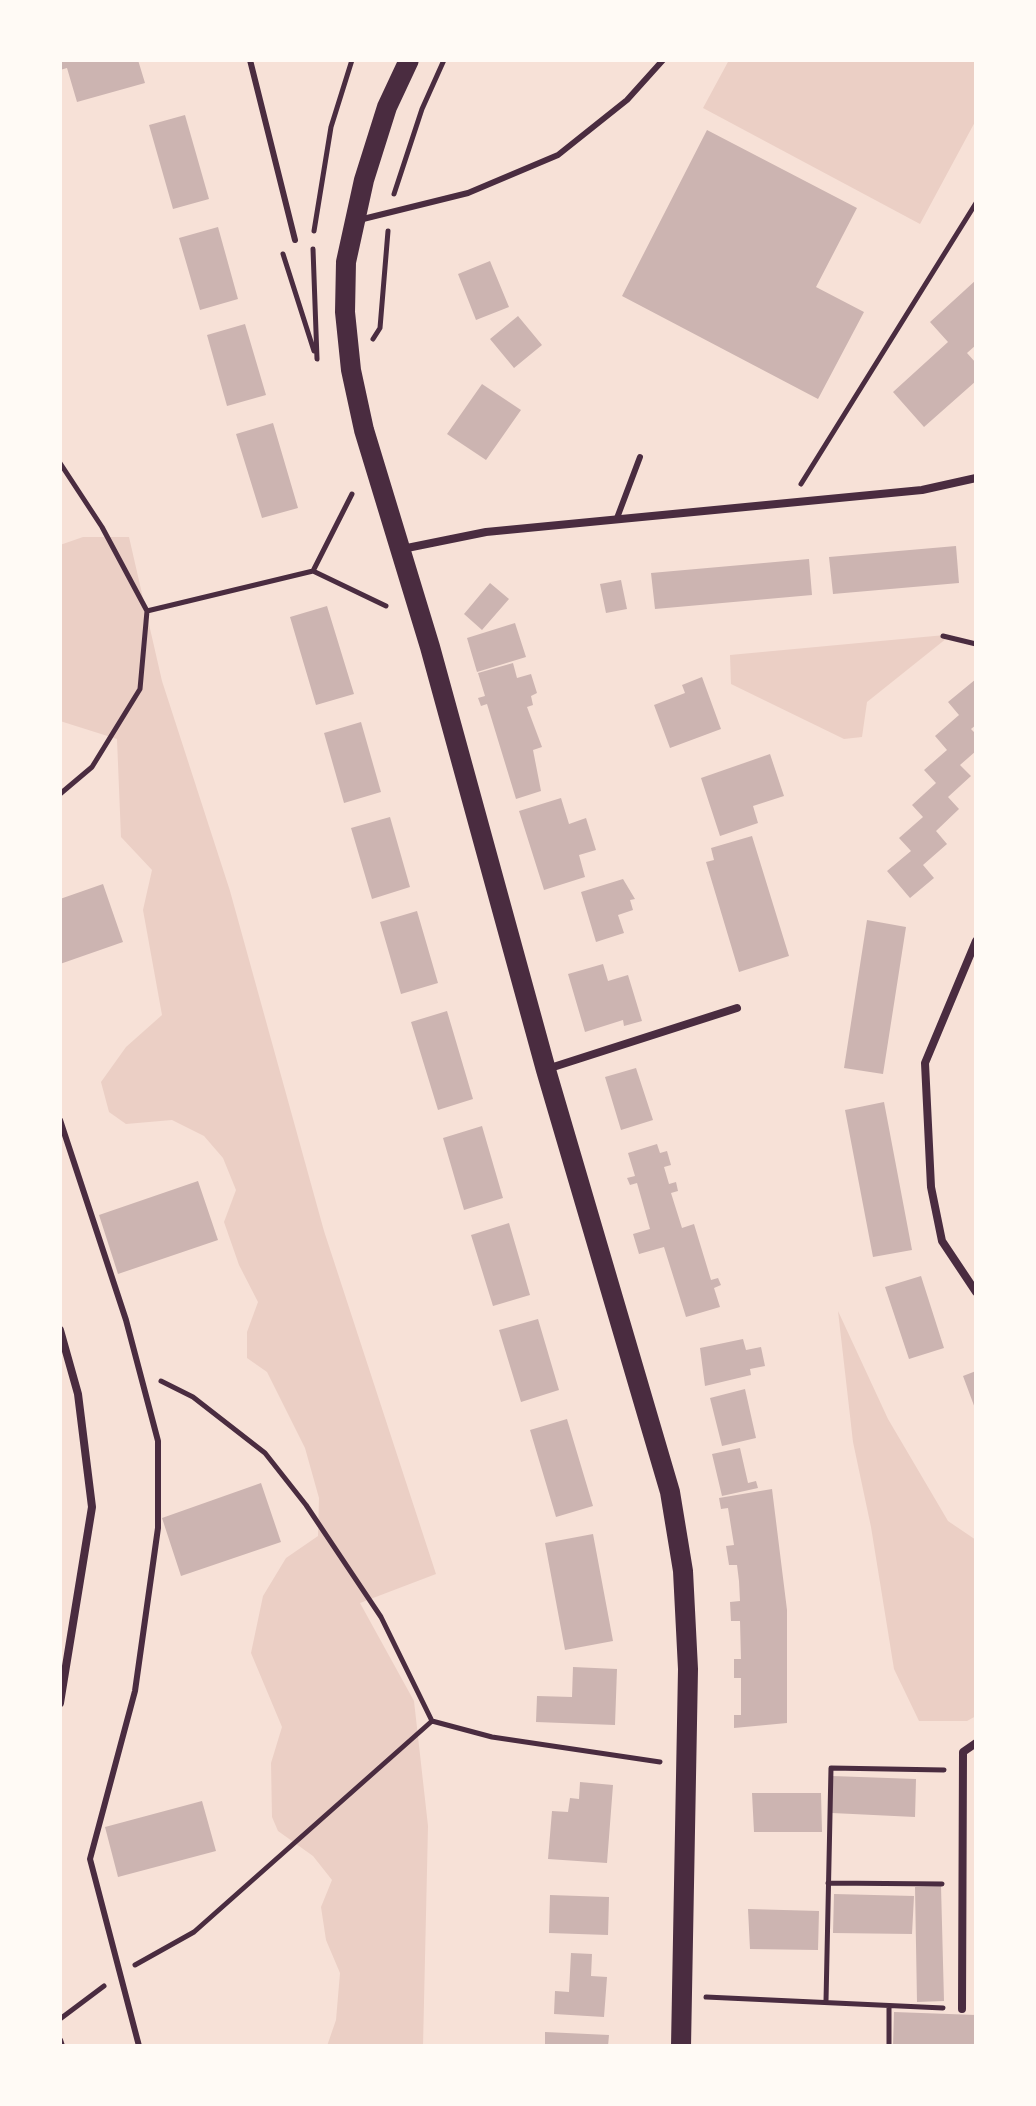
<!DOCTYPE html>
<style>
body{margin:0}
#map{position:relative;width:1036px;height:2106px;overflow:hidden;background:#f7e1d7;font-family:Jost,sans-serif}
canvas{display:block}
.frame{position:absolute;inset:0;border:62px solid #fffaf5;pointer-events:none}
</style>
<div id="map">
<canvas width="1036" height="2106"></canvas>
<div class="frame"></div>
</div>
<script>
const c = document.querySelector('canvas').getContext('2d');
c.lineJoin = 'round';
function paint(path, color) { c.fillStyle = color; c.fill(path, 'evenodd'); }
const poly = rows => new Path2D(rows.map(r => 'M' + r).join(''));
function stroke(path, color, width, dash) { c.strokeStyle = color; c.lineWidth = width; c.lineCap = dash ? 'butt' : 'round'; c.setLineDash(dash || []); c.stroke(path); }
paint(poly([
 [729,60,976,60,976,120,920,224,703,108],
 [83,537,129,537,162,681,230,891,324,1231,436,1574,360,1603,414,1701,428,1826,423,2046,327,2046,336,2020,340,1973,326,1940,321,1907,332,1880,313,1856,278,1831,272,1817,271,1763,282,1727,251,1653,263,1596,286,1558,318,1536,319,1498,305,1448,267,1372,247,1358,247,1332,258,1302,239,1265,224,1222,236,1190,223,1158,204,1136,172,1120,126,1124,109,1112,101,1082,126,1047,162,1015,143,910,152,870,121,837,117,739,60,721,60,545],
 [945,635,947,638,867,702,862,737,844,739,731,684,730,655],
 [838,1311,888,1419,948,1521,976,1540,976,1716,967,1721,919,1721,894,1669,871,1527,853,1442]
]), '#ebcfc5');
paint(poly([
 [60,60,138,60,145,83,77,102,67,68,60,70],
 [185,115,209,199,173,209,149,125],
 [707,130,857,208,816,287,864,312,818,399,622,296],
 [218,227,238,299,200,310,179,238],
 [490,261,509,307,476,320,458,274],
 [976,280,976,345,967,353,976,363,976,381,924,427,893,392,948,342,930,322],
 [518,316,542,345,514,368,490,339],
 [245,324,266,395,227,406,207,335],
 [482,384,521,410,486,460,447,434],
 [273,423,298,508,262,518,236,434],
 [956,546,959,583,833,594,829,557],
 [809,559,812,595,655,609,651,573],
 [621,580,627,609,606,613,600,584],
 [490,583,509,599,482,630,464,614],
 [327,606,354,694,316,705,290,617],
 [515,623,526,657,477,672,467,638],
 [513,663,517,678,531,674,537,693,531,696,533,705,527,707,542,747,533,750,541,791,516,799,487,704,481,706,478,698,485,696,478,673],
 [702,677,721,729,670,748,654,705,685,693,682,685],
 [976,679,976,725,971,729,976,734,976,751,960,765,971,776,948,797,959,809,936,831,947,844,923,865,934,878,910,898,887,871,911,851,899,838,923,817,912,805,936,783,924,770,947,750,935,736,959,715,948,702],
 [361,722,381,792,344,803,324,733],
 [770,754,784,796,753,806,758,823,720,836,701,778],
 [561,798,569,824,586,818,596,850,579,855,585,877,544,890,519,811],
 [390,817,410,887,372,899,351,828],
 [752,836,789,956,739,972,706,862,714,860,711,848],
 [623,879,635,899,630,900,633,910,618,915,624,933,596,942,581,892],
 [103,884,123,942,60,964,60,899],
 [417,911,438,983,401,994,380,922],
 [867,920,906,927,883,1074,844,1068],
 [603,964,608,981,628,975,642,1021,624,1026,623,1020,585,1032,568,974],
 [447,1011,473,1099,438,1110,411,1022],
 [636,1068,653,1120,621,1130,605,1077],
 [884,1102,912,1250,873,1257,845,1110],
 [482,1126,503,1198,464,1210,443,1138],
 [657,1144,660,1153,667,1151,671,1165,664,1167,669,1184,676,1182,678,1191,671,1193,682,1228,694,1224,711,1280,718,1278,721,1285,714,1288,720,1307,686,1317,664,1247,639,1254,633,1234,650,1229,637,1183,630,1185,627,1178,635,1176,628,1153],
 [198,1181,218,1240,118,1274,99,1215],
 [509,1223,530,1295,493,1306,471,1235],
 [921,1276,944,1348,909,1359,885,1287],
 [538,1319,559,1390,521,1402,499,1330],
 [743,1339,746,1350,761,1347,765,1366,750,1369,751,1375,705,1386,700,1348],
 [976,1371,976,1411,963,1376],
 [745,1389,756,1438,722,1446,710,1398],
 [567,1419,593,1506,556,1517,530,1430],
 [740,1448,748,1483,756,1481,758,1488,722,1496,712,1454],
 [261,1483,281,1542,181,1576,162,1518],
 [772,1489,787,1610,787,1723,734,1728,734,1715,741,1715,741,1678,734,1678,734,1659,741,1659,740,1621,731,1621,730,1602,740,1601,739,1581,737,1565,729,1565,726,1546,734,1545,728,1508,721,1509,719,1498],
 [593,1534,613,1641,565,1650,545,1543],
 [573,1667,617,1669,615,1725,536,1722,537,1696,572,1697],
 [832,1776,916,1779,915,1817,832,1813],
 [580,1782,613,1785,607,1863,548,1859,552,1811,568,1812,570,1798,579,1799],
 [752,1793,821,1793,822,1832,754,1832],
 [202,1801,216,1851,118,1877,105,1827],
 [941,1886,944,2001,917,2002,915,1887],
 [834,1894,914,1896,912,1934,833,1933],
 [550,1895,609,1897,608,1935,549,1933],
 [748,1909,819,1911,818,1950,750,1949],
 [571,1953,592,1954,591,1976,607,1977,604,2017,554,2014,555,1991,569,1992],
 [894,2012,976,2015,976,2046,893,2046],
 [545,2032,609,2035,608,2046,545,2046]
]), '#ccb4b1');
stroke(poly([
 [394,194,422,109,444,60],
 [314,231,331,127,352,60],
 [313,249,317,359],
 [283,254,314,351],
 [373,339,380,328,388,231],
 [60,463,102,527,147,611,140,689,92,767,60,794],
 [801,484,976,203],
 [313,571,352,494],
 [147,611,313,571,386,606],
 [943,636,976,644],
 [161,1381,193,1397,265,1453,306,1505,381,1617,432,1721],
 [828,1883,942,1884],
 [135,1965,194,1932,432,1721,492,1737,660,1762],
 [706,1997,943,2008],
 [826,2001,831,1768,944,1770],
 [60,2019,104,1986],
 [889,2046,889,2007]
]), '#4a2c40', 5);
stroke(poly([
 [250,60,295,240],
 [359,220,468,193,558,155,627,100,663,60],
 [617,518,640,457],
 [60,1120,126,1320,158,1441,158,1528,135,1691,90,1859,139,2046],
 [60,2040,62,2046]
]), '#4a2c40', 6);
stroke(poly([
 [402,549,486,532,922,490,976,478],
 [976,941,925,1063,931,1187,942,1241,976,1292],
 [547,1069,737,1008],
 [60,1330,78,1394,92,1507,60,1703],
 [962,2009,963,1752,976,1743]
]), '#4a2c40', 8);
stroke(poly([
 [409,60,387,107,364,180,346,262,345,312,351,370,364,430,430,647,546,1070,670,1492,683,1571,688,1669,681,2046]
]), '#4a2c40', 20);
</script>
